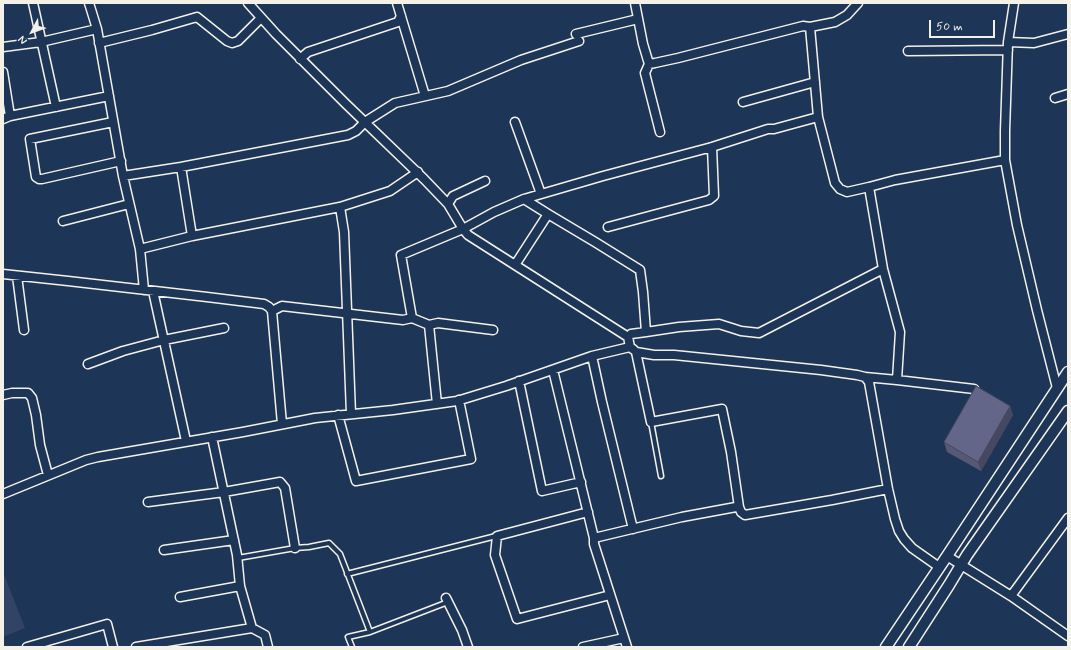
<!DOCTYPE html>
<style>
body{margin:0}
#map{position:relative;width:1071px;height:650px;overflow:hidden;background:#1d3557;font-family:Mynerve,sans-serif}
canvas{display:block}
.frame{position:absolute;inset:0;border:4px solid #f4f1e8;pointer-events:none}
.north{position:absolute;left:12px;top:12px;width:40px;height:40px;-webkit-text-stroke:3px #1d3557;paint-order:stroke;rotate:229deg;font-size:11px;font-weight:700;line-height:16px;text-align:center;color:#f4f1e8}
.north::after{content:'';display:block;margin:auto;width:14px;height:18px;background:#f4f1e8;clip-path:polygon(50% 0,100% 100%,50% 72%,0 100%)}
.scale{position:absolute;left:929px;top:20px;width:66px;height:18px;box-sizing:border-box;border:2px solid #f4f1e8;border-top:0;padding-left:5px;font-size:12px;line-height:14px;white-space:nowrap;color:#f4f1e8;-webkit-text-stroke:3px #1d3557;paint-order:stroke}
</style>
<div id="map">
<canvas width="1071" height="650"></canvas>
<div class="frame"></div>
<div class="north">N</div>
<div class="scale">50 m</div>
</div>
<script>
const c = document.querySelector('canvas').getContext('2d');
c.lineJoin = 'round';
function paint(path, color) { c.fillStyle = color; c.fill(path, 'evenodd'); }
const poly = rows => new Path2D(rows.map(r => 'M' + r).join(''));
function stroke(path, color, width, dash) { c.strokeStyle = color; c.lineWidth = width; c.lineCap = dash ? 'butt' : 'round'; c.setLineDash(dash || []); c.stroke(path); }
paint(poly([
 [3,572,25,628,3,637]
]), '#324466');
const service = poly([
 [651,422,661,476],
 [238,558,295,548,309,547,329,543,340,554,370,632,448,602],
 [347,574,496,536],
 [352,647,348,637,370,632]
]);
const minor = poly([
 [33,3,56,107],
 [89,3,97,29,123,176,140,249,144,290],
 [248,3,276,34,346,104,424,179,448,204,463,229,468,235,628,337,630,347],
 [397,3,425,96],
 [635,3,643,44,649,64,655,63,678,58,803,26,810,27,818,117,835,183,840,189,847,192,869,187],
 [1014,3,1008,42,1005,131,1005,160,1017,225,1037,310,1057,388],
 [810,27,835,22,847,15,858,3],
 [576,34,638,19],
 [1008,42,1034,43,1068,34],
 [99,43,152,30,197,17,227,41,232,43,238,41,261,18],
 [3,47,41,42,97,29],
 [908,51,1008,50],
 [300,59,308,52,398,22,401,16],
 [649,64,645,73,660,132],
 [3,72,10,116],
 [1055,98,1068,94],
 [743,102,815,82],
 [3,119,10,116,109,96],
 [113,122,30,139,36,177,39,179,42,179,121,161],
 [515,122,541,194],
 [181,167,192,236],
 [123,176,181,167,348,135,356,131,365,122,395,103,448,91,521,60,579,41],
 [524,199,548,214],
 [448,204,453,196,485,181],
 [340,207,344,232,351,414],
 [63,221,129,204],
 [608,227,709,200,714,196,712,147],
 [140,249,192,236,340,207,390,191,418,172],
 [515,265,548,214,595,242,640,270,643,292,646,332],
 [3,274,68,281,207,297,264,304,269,307,272,311,282,424],
 [17,276,24,330],
 [153,291,186,441],
 [272,311,282,306,403,320,412,318,429,325,438,323,493,330],
 [412,318,401,255,463,229,494,212,524,199,603,176,712,147,768,129,774,129,818,117],
 [429,325,437,404],
 [628,337,631,334,646,332,679,327,719,324,741,331,759,333,883,269],
 [88,364,123,351,164,340,224,328],
 [553,370,594,538],
 [865,377,897,380,900,332,883,269,869,187,895,180,1005,160],
 [897,380,974,389],
 [519,381,542,491,581,482],
 [3,395,12,393,28,393,32,398,36,415,40,445,48,475],
 [338,415,356,481,471,459,459,400],
 [212,437,237,555,240,586,252,628],
 [3,494,86,460,98,457,243,432,315,418,393,410,457,401,506,386,592,356],
 [148,502,224,492,280,482,285,488,295,548],
 [739,507,731,452,722,409,651,422,636,352,654,355,674,355,821,370,857,375,865,377,869,382,888,489,895,519,899,531,904,539,912,548,939,567],
 [588,512,497,536,495,555,517,619,610,595],
 [633,529,602,402,592,356,630,347,634,350],
 [164,550,234,540],
 [947,556,1011,596,1068,636],
 [1011,596,1068,518],
 [180,597,240,586],
 [446,598,462,630,468,647],
 [27,647,107,624,113,647],
 [136,647,252,628,265,635,268,647],
 [583,647,624,638],
 [627,647,594,544,594,538,682,517,736,507,739,507,741,512,745,515,832,500,888,489]
]);
const tertiary = poly([
 [886,647,947,556,1068,372],
 [909,647,949,585,967,555,1068,411]
]);
stroke(service, '#f4f1e8', 7);
stroke(minor, '#f4f1e8', 11);
stroke(tertiary, '#f4f1e8', 13);
stroke(service, '#1d3557', 4);
stroke(minor, '#1d3557', 8);
stroke(tertiary, '#1d3557', 10);
paint(poly([
 [1010,406,1013,415,981,471,947,452,944,442]
]), '#565876');
paint(poly([
 [1010,406,1013,415,981,471,978,462]
]), '#464760');
const building = poly([
 [976,386,1010,406,978,462,944,442,976,386]
]);
paint(building, '#646689');
stroke(building, '#464760', 1);
</script>
